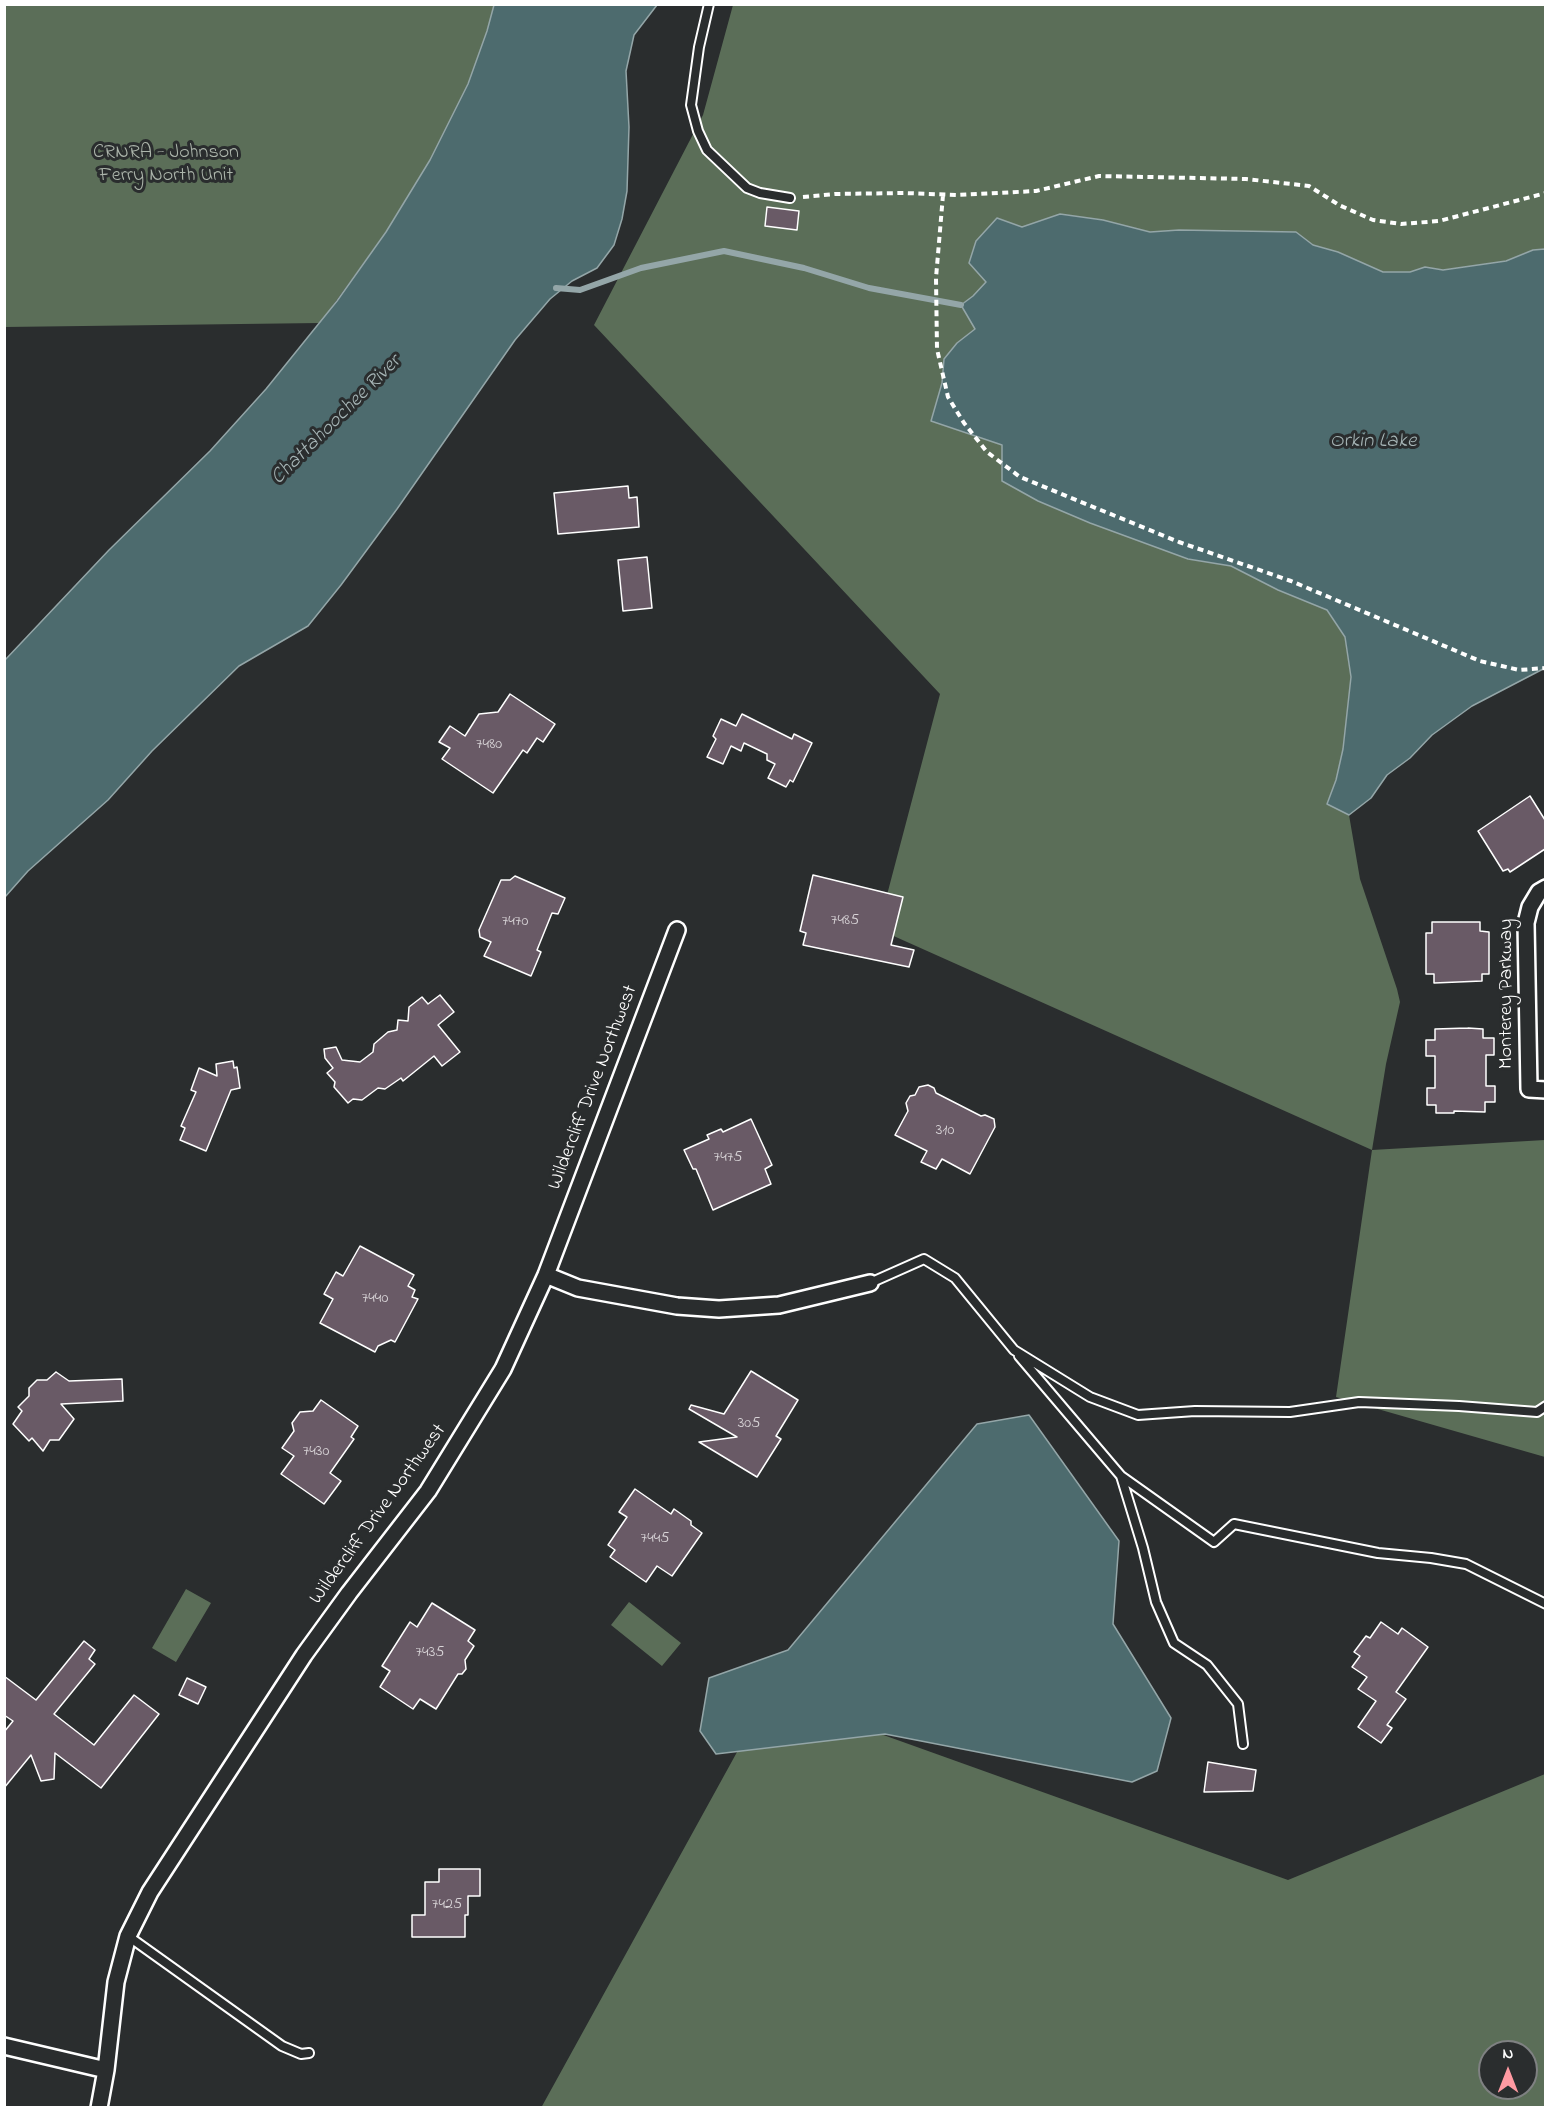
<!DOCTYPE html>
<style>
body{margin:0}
#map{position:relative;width:1550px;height:2112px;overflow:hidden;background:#2a2d2e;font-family:"Indie Flower",sans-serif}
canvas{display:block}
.frame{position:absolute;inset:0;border:6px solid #fff;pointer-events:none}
.north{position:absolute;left:1478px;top:2040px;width:60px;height:60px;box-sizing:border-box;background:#2a2d2e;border:2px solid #7f8182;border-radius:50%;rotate:0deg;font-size:16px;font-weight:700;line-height:24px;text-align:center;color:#fff}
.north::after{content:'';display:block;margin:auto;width:21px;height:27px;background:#ff9aa2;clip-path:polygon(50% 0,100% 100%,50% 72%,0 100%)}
</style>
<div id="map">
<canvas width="1550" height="2112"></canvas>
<div class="frame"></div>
<div class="north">N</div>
</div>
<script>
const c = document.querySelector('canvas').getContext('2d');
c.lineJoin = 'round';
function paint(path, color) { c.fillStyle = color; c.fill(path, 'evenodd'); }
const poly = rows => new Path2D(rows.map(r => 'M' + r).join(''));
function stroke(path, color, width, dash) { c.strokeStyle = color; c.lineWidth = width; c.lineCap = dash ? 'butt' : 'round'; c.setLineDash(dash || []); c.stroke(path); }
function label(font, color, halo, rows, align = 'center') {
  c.font = font + ' "Indie Flower",sans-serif'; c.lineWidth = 6; c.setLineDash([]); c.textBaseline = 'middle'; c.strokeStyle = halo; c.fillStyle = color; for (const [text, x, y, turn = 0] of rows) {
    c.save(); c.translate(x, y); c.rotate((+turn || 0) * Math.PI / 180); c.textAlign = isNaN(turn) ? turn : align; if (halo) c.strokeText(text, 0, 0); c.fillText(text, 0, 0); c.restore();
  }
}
paint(poly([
 [4,5,494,5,487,31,468,84,430,160,386,232,320,323,5,327],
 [733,5,1545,5,1545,249,1533,250,1506,261,1443,270,1425,267,1410,272,1383,272,1338,252,1313,245,1295,232,1179,230,1150,232,1103,220,1060,214,1022,227,997,218,987,281,974,296,961,305,975,329,957,343,944,359,942,383,931,421,1002,445,1188,559,1231,566,1278,590,1327,610,1345,637,1351,677,1343,749,1336,780,1327,804,1349,815,1360,879,1397,989,1400,1002,1386,1064,1372,1150,1545,1140,1545,1457,1336,1397,1372,1150,878,929,940,694,594,325,703,115],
 [186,1589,211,1603,176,1662,152,1648],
 [629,1602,681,1643,662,1666,611,1625],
 [769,1694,1288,1880,1545,1774,1545,2107,541,2108],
 [1490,2052,1526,2052,1526,2088,1490,2088]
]), '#5b6e58');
const water = poly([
 [494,5,657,5,634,35,626,71,629,127,627,191,622,219,614,245,597,268,572,281,550,299,515,340,397,509,341,585,308,626,239,666,152,751,108,800,28,871,5,897,5,660,109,550,210,451,266,389,337,301,386,232,430,160,468,84,487,31,494,5],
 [1060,214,1103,220,1150,232,1179,230,1296,232,1313,245,1338,252,1383,272,1410,272,1425,267,1443,270,1506,261,1533,250,1545,249,1545,668,1472,706,1432,735,1410,758,1387,775,1371,798,1349,815,1327,804,1336,780,1343,749,1351,677,1345,637,1327,610,1278,590,1231,566,1188,559,1090,523,1038,501,1002,481,1002,445,931,421,942,383,944,359,957,343,975,329,961,305,973,296,986,282,969,263,976,241,997,218,1022,227,1060,214],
 [1029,1415,1119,1541,1113,1624,1171,1718,1157,1771,1132,1782,885,1734,716,1754,700,1731,709,1678,788,1650,977,1424,1029,1415]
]);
paint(water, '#4d6b6e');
stroke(water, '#94a6a8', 1.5);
stroke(poly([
 [556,288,580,290,641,268,724,251,804,268,869,288,961,305]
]), '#94a6a8', 6);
const building = poly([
 [767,207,799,211,797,230,765,226,767,207],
 [628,486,629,498,637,497,639,527,558,534,554,493,628,486],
 [647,557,652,608,623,611,618,560,647,557],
 [510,694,555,724,543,742,537,738,527,753,523,750,493,793,442,759,450,748,439,742,450,726,465,736,479,714,498,712,510,694],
 [742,714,792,739,794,734,812,743,793,782,790,780,786,787,768,778,775,764,767,760,767,754,744,743,741,751,731,746,723,764,707,757,716,739,713,736,721,719,736,726,742,714],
 [1530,796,1545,820,1545,849,1510,872,1508,869,1503,871,1478,831,1530,796],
 [813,875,903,897,891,945,914,950,909,967,803,945,806,933,800,931,813,875],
 [515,876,565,898,558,914,552,913,537,950,541,952,531,976,484,956,491,942,480,937,479,930,501,880,510,880,515,876],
 [1432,922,1480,922,1480,931,1489,932,1489,974,1482,974,1482,981,1434,983,1434,974,1426,974,1426,933,1432,933,1432,922],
 [440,995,454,1012,438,1025,460,1052,442,1066,434,1056,403,1081,401,1078,385,1089,378,1088,362,1100,353,1099,348,1103,334,1087,335,1082,327,1073,333,1068,325,1058,324,1049,336,1047,342,1060,360,1062,373,1052,374,1044,388,1032,397,1030,398,1020,408,1021,409,1007,422,997,428,1004,440,995],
 [1468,1028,1483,1029,1483,1038,1494,1038,1494,1055,1486,1055,1486,1086,1495,1086,1495,1102,1485,1102,1485,1112,1454,1111,1454,1113,1436,1113,1436,1105,1427,1105,1427,1088,1435,1088,1435,1056,1426,1056,1426,1040,1435,1040,1435,1029,1468,1028],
 [233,1061,234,1068,237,1067,240,1088,231,1090,206,1151,180,1140,185,1128,181,1126,196,1092,191,1090,199,1068,217,1076,216,1064,233,1061],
 [928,1085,934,1088,936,1093,981,1116,985,1115,994,1119,995,1127,970,1174,942,1159,936,1169,921,1162,927,1151,895,1135,908,1111,906,1103,910,1096,915,1095,919,1087,928,1085],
 [751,1119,772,1165,765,1169,771,1184,713,1210,696,1169,693,1169,684,1150,709,1139,707,1135,721,1129,723,1132,751,1119],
 [360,1246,414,1275,408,1286,415,1290,412,1297,418,1299,395,1342,391,1340,378,1346,375,1352,320,1323,333,1299,324,1294,336,1272,343,1276,360,1246],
 [751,1371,798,1400,776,1436,781,1439,757,1477,699,1442,737,1437,689,1409,691,1405,724,1414,751,1371],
 [56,1372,69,1381,122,1379,123,1401,61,1404,74,1419,59,1440,50,1440,43,1451,32,1438,29,1441,13,1424,22,1411,18,1407,29,1396,29,1388,37,1380,47,1380,56,1372],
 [321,1400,358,1426,351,1437,354,1439,330,1473,341,1481,324,1504,281,1474,294,1456,282,1448,294,1431,292,1423,300,1412,313,1411,321,1400],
 [635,1489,671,1514,674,1509,691,1521,691,1525,702,1533,672,1576,657,1566,646,1582,610,1557,615,1550,608,1545,627,1517,619,1512,635,1489],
 [432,1603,475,1630,468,1641,474,1646,465,1660,466,1669,462,1674,458,1674,436,1709,420,1699,413,1709,380,1687,390,1671,382,1666,410,1622,417,1627,432,1603],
 [1381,1622,1398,1634,1402,1628,1428,1647,1396,1692,1406,1699,1387,1725,1392,1728,1381,1743,1358,1727,1376,1701,1358,1689,1367,1677,1352,1667,1360,1656,1354,1652,1366,1636,1370,1638,1381,1622],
 [84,1641,95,1650,89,1659,95,1664,54,1714,94,1745,134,1695,159,1714,101,1788,55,1753,54,1779,41,1781,31,1755,4,1788,4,1732,13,1721,4,1715,4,1676,36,1700,84,1641],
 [187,1678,206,1687,198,1704,179,1695,187,1678],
 [1208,1762,1256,1770,1253,1791,1204,1792,1208,1762],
 [439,1869,480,1869,480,1896,468,1896,468,1915,465,1915,465,1937,412,1937,412,1915,425,1915,425,1882,439,1882,439,1869]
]);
paint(building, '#695a66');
stroke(building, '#fff', 1.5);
const service = poly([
 [709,4,699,47,691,105,698,131,707,150,747,188,760,193,790,198],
 [870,1283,924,1259,955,1278,1014,1350,1090,1397,1138,1415,1195,1411,1290,1412,1359,1402,1459,1406,1537,1412,1546,1406],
 [1019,1356,1121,1476,1214,1542,1234,1524,1378,1553,1431,1558,1466,1564,1546,1604],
 [1121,1476,1143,1548,1156,1602,1174,1643,1207,1665,1238,1704,1243,1744],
 [128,1936,282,2046,301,2054,309,2053]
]);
const minor = poly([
 [1546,888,1539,892,1530,907,1526,923,1529,1089,1546,1090],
 [546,1275,578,1288,677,1306,719,1309,779,1305,870,1283],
 [4,2046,106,2070],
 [99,2108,106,2070,116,1982,128,1936,150,1892,304,1655,349,1593,428,1491,503,1369,546,1275,677,930]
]);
stroke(service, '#fff', 12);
stroke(minor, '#fff', 20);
stroke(poly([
 [943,195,936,278,937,349,948,397,964,423,987,452,1020,477,1179,542,1291,581,1480,661,1519,670,1546,668],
 [803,197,835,194,904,193,957,195,1036,191,1099,176,1246,179,1309,186,1339,205,1373,220,1401,224,1439,221,1546,193]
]), '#fff', 4, [6, 4.5]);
stroke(service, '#2a2d2e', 8);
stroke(minor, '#2a2d2e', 15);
label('16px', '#dad6d9', null, [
 ["7480",489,745],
 ["7485",845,921],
 ["7470",515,922],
 ["310",945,1131],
 ["7475",728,1158],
 ["7440",375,1299],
 ["305",749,1424],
 ["7430",316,1452],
 ["7445",655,1539],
 ["7435",430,1653],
 ["7425",447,1905]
]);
label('20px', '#adb6ac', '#2a2d2e', [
 ["CRNRA - Johnson",166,154],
 ["Ferry North Unit",166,177]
]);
label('20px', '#fff', '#2a2d2e', [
 ["Monterey Parkway",1508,994,-90],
 ["Wildercliff Drive Northwest",594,1088,-69],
 ["Wildercliff Drive Northwest",379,1515,-54]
]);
label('italic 21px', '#a6b5b6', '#2a2d2e', [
 ["Chattahoochee River",337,421,-45],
 ["Orkin Lake",1373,443]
]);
</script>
